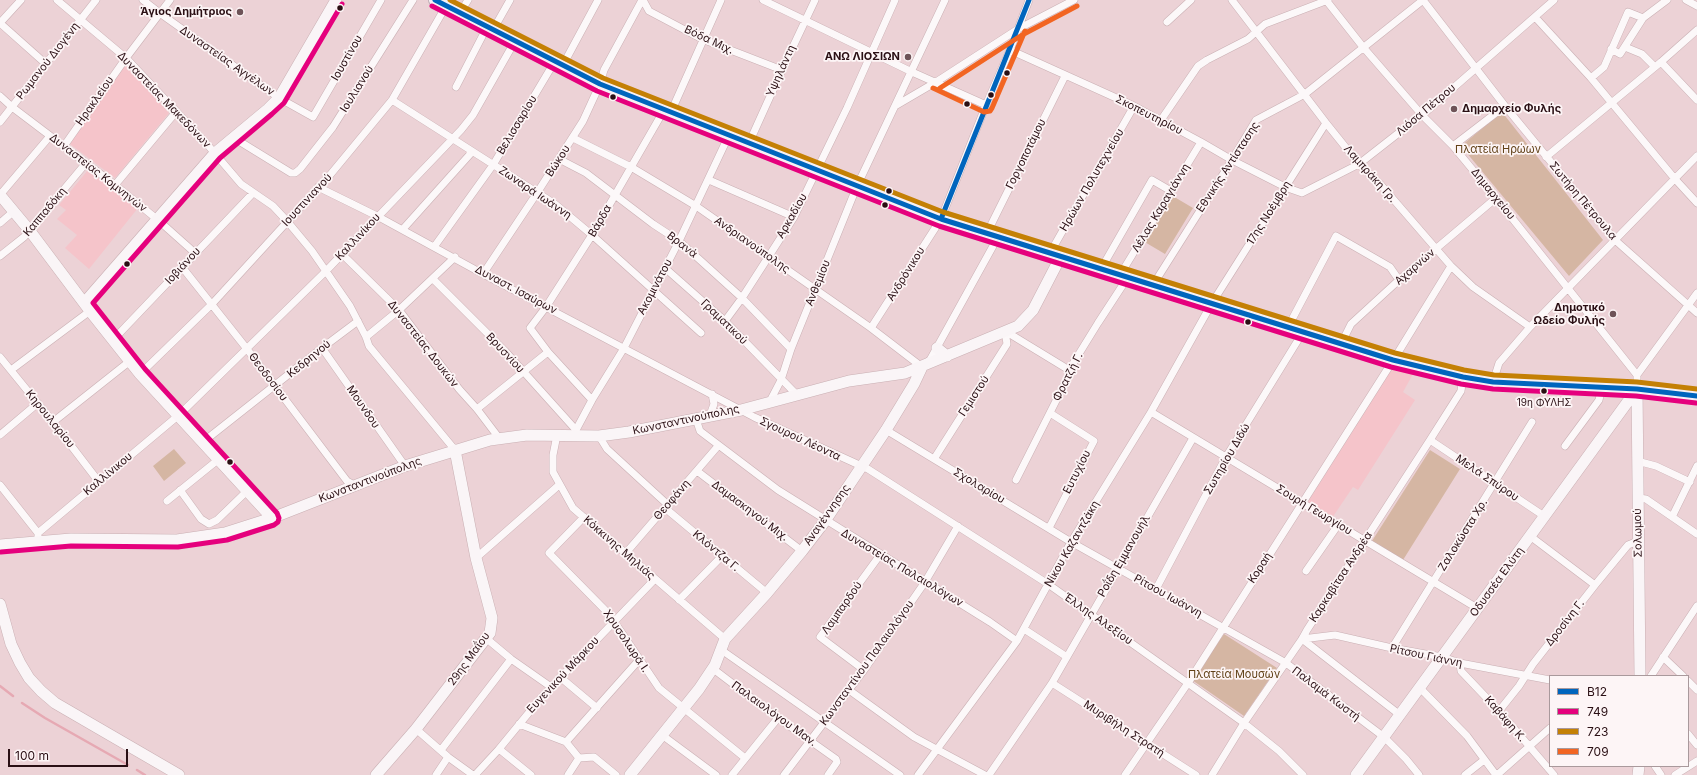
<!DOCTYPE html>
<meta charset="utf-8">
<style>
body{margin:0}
#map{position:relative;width:1697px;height:775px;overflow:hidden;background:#ecd2d6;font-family:Inter,sans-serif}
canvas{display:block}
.legend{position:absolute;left:1549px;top:675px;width:140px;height:92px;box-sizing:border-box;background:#fdf5f6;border:1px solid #a9999c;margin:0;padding:5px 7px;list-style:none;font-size:12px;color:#2a0f14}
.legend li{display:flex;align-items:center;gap:8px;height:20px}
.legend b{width:20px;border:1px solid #a9999c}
.scale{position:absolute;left:8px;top:749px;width:120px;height:18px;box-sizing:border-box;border:2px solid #2a0f14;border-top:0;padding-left:5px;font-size:12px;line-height:14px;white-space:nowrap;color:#2a0f14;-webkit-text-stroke:3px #fdf5f6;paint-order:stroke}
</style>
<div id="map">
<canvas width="1697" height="775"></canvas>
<ul class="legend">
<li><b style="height:5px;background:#0065bd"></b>Β12</li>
<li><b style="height:5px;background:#e5007d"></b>749</li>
<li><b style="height:5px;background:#c48005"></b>723</li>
<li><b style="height:5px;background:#f26522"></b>709</li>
</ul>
<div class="scale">100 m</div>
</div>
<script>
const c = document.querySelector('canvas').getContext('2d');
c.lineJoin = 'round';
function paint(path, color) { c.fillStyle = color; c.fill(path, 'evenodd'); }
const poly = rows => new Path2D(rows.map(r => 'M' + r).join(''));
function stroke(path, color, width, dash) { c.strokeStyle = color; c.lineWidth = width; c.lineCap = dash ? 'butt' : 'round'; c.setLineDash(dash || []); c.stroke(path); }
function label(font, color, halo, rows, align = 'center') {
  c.font = font + ' Inter,sans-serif'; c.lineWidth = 3.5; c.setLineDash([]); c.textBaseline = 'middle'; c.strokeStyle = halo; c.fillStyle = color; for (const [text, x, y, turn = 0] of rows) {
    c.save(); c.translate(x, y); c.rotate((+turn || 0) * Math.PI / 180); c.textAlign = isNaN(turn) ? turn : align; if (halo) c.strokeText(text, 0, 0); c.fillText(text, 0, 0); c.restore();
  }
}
paint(poly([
 [125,64,169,113,115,178,70,144],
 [88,170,138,208,89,269,65,248,77,235,57,219,66,210,59,205],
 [1393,367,1413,374,1403,392,1415,400,1358,490,1353,487,1332,518,1307,503]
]), '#f5c4ca');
paint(poly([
 [1502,112,1603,240,1569,276,1461,146],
 [1171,195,1193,208,1165,254,1143,241],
 [174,449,186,463,164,481,153,466],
 [1430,450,1460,469,1403,560,1372,541],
 [1224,634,1277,668,1244,716,1192,680]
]), '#d5b6a3');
stroke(poly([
 [0,686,13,696],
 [22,703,45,718,128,765],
 [137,770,145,775]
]), '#e6a9b3', 2.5);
const street = poly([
 [57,0,126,58,206,143,241,184,273,206,287,221,312,251,350,306,366,337,369,346,455,450],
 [143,0,161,14,279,98,313,117,381,0],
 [643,0,649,11,702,39,782,70],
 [763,0,912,72,986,105],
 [1232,0,1326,123,1359,164,1381,185,1451,266,1473,287,1530,327],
 [1326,0,1363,47,1422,115,1453,146,1496,198,1637,375],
 [1423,0,1505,106,1615,240,1697,313],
 [1686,0,1697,6],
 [460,13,468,0],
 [1535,17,1591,78,1675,179,1697,203],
 [1167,22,1191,0],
 [0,23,46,64],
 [0,23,21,0],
 [493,30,510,0],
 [1625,47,1642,54,1655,67],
 [1611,49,1620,54,1643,18,1667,0],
 [1010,50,1134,106,1201,142,1232,160,1285,187,1302,193,1359,164,1428,110,1554,0],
 [1661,62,1697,100],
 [563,65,598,0],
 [1591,78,1604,67,1628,12,1643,18],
 [456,87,487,27],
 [0,96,12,107,115,185,158,220,195,253],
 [392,100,555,204,592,235,701,333],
 [895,106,936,82,1018,29,1074,0],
 [671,112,721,0],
 [1161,120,1198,66,1207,60,1248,39,1265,24,1328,0],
 [0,122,96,0],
 [234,138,291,173,295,173,300,169,333,127,413,0],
 [573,138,631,167,696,206,871,328,922,367,930,360,998,237],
 [749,143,782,70,815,0],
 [64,146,126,58,170,0],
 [1453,146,1505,106],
 [1546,157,1661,62,1697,30],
 [559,159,586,173,653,224,679,241,742,298,791,349],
 [709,180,794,217],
 [115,185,176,112],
 [318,187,377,216,483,274,754,417,868,469,1048,584,1244,723,1279,751,1303,775],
 [0,195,50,136],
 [0,223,14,211],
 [403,229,472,152],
 [987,233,1065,76],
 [434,247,493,165,555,61],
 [1050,253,1134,106],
 [342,254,399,310,459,389,477,409,499,438],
 [0,256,24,237,86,163],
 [182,267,247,349,347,481,354,485],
 [665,268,725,321,796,394],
 [1101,269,1152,180,1171,191],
 [483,274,537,193,583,121,600,84,604,70,642,0],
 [1120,275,1201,142],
 [433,279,505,351,576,430],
 [1153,285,1232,160,1256,120,1305,94,1423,0],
 [725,321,742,298,794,217,847,108,895,0],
 [1288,327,1336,236,1390,267,1399,280],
 [871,328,941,219,986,105,1010,50,1029,0],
 [1005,331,1069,370],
 [366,337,399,310,455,257],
 [113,340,253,193],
 [1341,344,1351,324,1399,280,1496,198],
 [322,348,405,466],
 [0,357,53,422,99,482],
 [11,370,90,311],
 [140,374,212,304,330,175,392,100,446,6],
 [1493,382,1499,363,1530,327,1697,156],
 [1637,389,1637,375,1697,293],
 [592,400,548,352,530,328,546,307,592,235,664,110],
 [770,401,781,380,791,349,857,186,945,0],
 [477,409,548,352],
 [1151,412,1477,608],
 [710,415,714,404,712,394],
 [696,419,700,431,778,490,990,622,1017,641],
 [53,422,130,361],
 [886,430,1071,542,1286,663,1384,737,1406,759,1419,775],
 [0,435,38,403],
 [557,435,553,455,553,472,573,508,725,639],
 [576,435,576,430,592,400,624,348,679,241,729,135],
 [599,436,607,449,668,505],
 [1430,440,1544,516],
 [203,442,322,348,358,321],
 [1565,446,1599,400,1602,387],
 [934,459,1007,344,1005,331],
 [1637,461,1656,466,1690,482],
 [697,471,802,551],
 [1016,480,1069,375,1069,370,1098,323,1128,277],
 [0,485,38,533,38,536],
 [180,490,201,519,209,524,217,520,248,490],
 [1638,498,1646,499,1697,534],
 [167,501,219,459],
 [665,508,767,593],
 [584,517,549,553,609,614,659,688,745,758],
 [1672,517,1697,466],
 [1049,528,1094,441,1050,413],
 [38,533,179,415,326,271,461,130,473,115,515,41],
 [1530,536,1595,585],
 [625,554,718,446],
 [476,558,559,485],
 [1306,571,1338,525],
 [1156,589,1226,457,1303,332],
 [679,600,722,556],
 [1024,629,1067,657],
 [487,639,511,659,551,687],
 [1302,639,1335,635,1392,648,1442,657,1460,663,1550,680],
 [1302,639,1400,715],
 [1392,648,1532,422],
 [720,649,900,775],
 [1663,657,1683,676],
 [1460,663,1461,671,1499,711,1554,775],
 [712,668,778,718,836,759,837,762,828,775],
 [864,670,820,637,880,555],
 [1651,676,1697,606],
 [560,677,597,708],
 [1688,681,1697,690],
 [1052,683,1196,775],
 [1420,688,1467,736,1496,775],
 [849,690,914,737,985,775],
 [1499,711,1519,686,1533,664,1595,585,1628,545,1638,541],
 [519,724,566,742,579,758],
 [416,729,448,757,473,775],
 [1688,734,1697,745],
 [662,735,716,775],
 [566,742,639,660],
 [499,749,531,775],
 [441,750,511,659],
 [579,758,594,757,616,775],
 [1655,766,1661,775],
 [436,775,448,757],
 [475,775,499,749,540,699,655,579],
 [568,775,579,758],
 [732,775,778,718],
 [784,775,864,670,925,582,958,526],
 [918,775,1017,641,1071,542,1151,412,1212,303,1326,123],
 [989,775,1052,683,1193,438],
 [1125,775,1188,683,1399,351,1451,266],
 [1212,775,1244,723,1302,639,1307,630,1430,440,1461,391,1463,377],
 [1465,775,1484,760],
 [1497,775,1550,728],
 [1675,775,1697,761]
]);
const secondary = poly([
 [0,195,30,231,90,311,140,374,272,518],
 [84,303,215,153,268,109,279,98,336,0],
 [937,348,947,356],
 [1637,389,1640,676],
 [0,545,71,539,177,540,225,533,272,518,405,466,490,440,527,435,599,436,629,432,741,410,849,381,905,373,1018,326,1033,310,1061,256],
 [0,604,11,644,20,663,29,678,41,691,55,703,179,775],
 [376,775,416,729,490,633,492,618,476,558,455,450],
 [630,775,699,689,715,665,725,639,767,593,802,551,825,521,886,430,914,384,922,367],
 [1356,775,1637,389],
 [1638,775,1639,766]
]);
const primary = poly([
 [435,0,600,84,941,219,1393,360,1463,377,1493,382,1637,389,1697,396]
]);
stroke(street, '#c9afb3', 8);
stroke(secondary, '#c9afb3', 12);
stroke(primary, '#c1b0b8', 14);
stroke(street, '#fcf8f9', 7);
stroke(secondary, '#faf5f7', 11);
stroke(primary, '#f7f1f5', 12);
stroke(poly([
 [435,0,600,84,941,219,1393,360,1463,377,1493,382,1637,389,1697,396],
 [941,219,1029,0]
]), '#0065bd', 5);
stroke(poly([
 [432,6,597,91,939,226,1391,367,1461,384,1493,389,1636,396,1696,403],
 [1,552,71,546,178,547,227,540,274,525,278,522,279,518,277,513,145,369,93,303,220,158,272,114,284,103,342,4]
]), '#e5007d', 5);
stroke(poly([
 [450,0,603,78,943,212,1395,353,1464,370,1494,375,1637,382,1697,389]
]), '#c48005', 5);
stroke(poly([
 [933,88,984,112,990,111,992,108,1025,31],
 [940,88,1022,35,1077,6]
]), '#f26522', 5);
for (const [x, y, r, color] of [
 [340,8,3.5,"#2a0f14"],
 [240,12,4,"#6e5358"],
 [908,57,4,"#6e5358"],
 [1007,73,3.5,"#2a0f14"],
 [991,95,3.5,"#2a0f14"],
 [613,97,3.5,"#2a0f14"],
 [967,104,3.5,"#2a0f14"],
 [1454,109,4,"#6e5358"],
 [889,191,3.5,"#2a0f14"],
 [885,205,3.5,"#2a0f14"],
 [127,264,3.5,"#2a0f14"],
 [1613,314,4,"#6e5358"],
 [1248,322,3.5,"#2a0f14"],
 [1544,391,3.5,"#2a0f14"],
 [230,462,3.5,"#2a0f14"]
]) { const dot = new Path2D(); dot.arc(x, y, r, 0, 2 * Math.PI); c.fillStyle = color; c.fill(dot); stroke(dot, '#fdf5f6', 1.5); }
label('10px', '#2a0f14', '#fdf5f6', [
 ["19η ΦΥΛΗΣ",1544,403]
]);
label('bold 11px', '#2a0f14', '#fdf5f6', [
 ["Άγιος Δημήτριος",232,12],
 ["ΑΝΩ ΛΙΟΣΙΩΝ",900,57],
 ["Δημαρχείο Φυλής",1462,109,"left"],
 ["Δημοτικό",1605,308],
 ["Ωδείο Φυλής",1605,321]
], 'right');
label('11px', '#2a0f14', '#fdf5f6', [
 ["Βόδα Μιχ.",709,40,25],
 ["Ιουστίνου",347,58,-60],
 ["Ρωμανού Διογένη",48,61,-52],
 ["Δυναστείας Αγγέλων",227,61,35],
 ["Υψηλάντη",781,71,-66],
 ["Ιουλιανού",357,89,-58],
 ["Δυναστείας Μακεδόνων",164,100,46],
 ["Ηρακλείου",95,101,-55],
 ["Λιόσα Πέτρου",1426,110,-40],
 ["Σκοπευτηρίου",1149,115,27],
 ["Βελισσαρίου",517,125,-59],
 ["Γοργοποτάμου",1026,154,-64],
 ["Βώκου",558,161,-57],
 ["Εθνικής Αντίστασης",1228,167,-57],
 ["Δυναστείας Κομνηνών",98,173,38],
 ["Λαμπράκη Γρ.",1370,174,48],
 ["Ηρώων Πολυτεχνείου",1092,180,-60],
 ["Ζωναρά Ιωάννη",535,193,34],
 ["Δημαρχείου",1493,194,51],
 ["Ιουστινιανού",307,200,-47],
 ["Σωτήρη Πέτρουλα",1583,201,50],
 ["Λέλας Καραγιάννη",1161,208,-59],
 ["Καππαδόκη",45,212,-50],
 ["17ης Νοέμβρη",1269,213,-58],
 ["Αρκαδίου",792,216,-60],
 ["Βάρδα",600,221,-60],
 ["Καλλινίκου",358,237,-47],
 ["Βρανά",682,245,38],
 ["Ανδριανούπολης",752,245,35],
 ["Ιοβιάνου",183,266,-47],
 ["Αχαρνών",1415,267,-41],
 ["Ανδρόνικου",906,274,-58],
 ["Ανθεμίου",818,283,-68],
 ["Ακομινάτου",655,287,-62],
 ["Δυναστ. Ισαύρων",516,290,28],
 ["Γραματικού",724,322,44],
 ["Δυναστείας Δουκών",423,344,52],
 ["Βρυσνίου",505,353,47],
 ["Κεδρηνού",309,359,-39],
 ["Θεοδοσίου",268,377,53],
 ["Φρατζή Γ.",1068,377,-63],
 ["Γεμιστού",974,396,-57],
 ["Μουνδου",363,407,55],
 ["Κηρουλαρίου",50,419,51],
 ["Κωνσταντινούπολης",686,420,-12],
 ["Σγουρού Λέοντα",800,439,25],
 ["Σωτηρίου Διδώ",1227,459,-60],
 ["Ευτυχίου",1077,472,-63],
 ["Καλλίνικου",108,474,-40],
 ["Μελά Σπύρου",1487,478,34],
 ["Κωνσταντινούπολης",370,480,-21],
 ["Σχολαρίου",979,486,31],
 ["Θεοφάνη",672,500,-49],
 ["Σουρή Γεωργίου",1314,510,31],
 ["Δαμασκηνού Μιχ.",750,511,37],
 ["Αναγέννησης",827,515,-55],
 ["Σολωμού",1638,533,-91],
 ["Ζαλοκώστα Χρ.",1463,535,-58],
 ["Νίκου Καζαντζάκη",1072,544,-60],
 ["Κόκκινης Μηλιάς",619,548,41],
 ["Κλόντζα Γ.",716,551,40],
 ["Ροΐδη Εμμανουήλ",1124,556,-60],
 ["Δυναστείας Παλαιολόγων",902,568,31],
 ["Κοραή",1260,568,-57],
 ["Καρκαβίτσα Ανδρέα",1341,577,-57],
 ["Οδυσσέα Ελύτη",1497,582,-54],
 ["Ρίτσου Ιωάννη",1168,596,29],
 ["Λαμπαρδού",842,608,-55],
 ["Έλλης Αλεξίου",1098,619,35],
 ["Δροσίνη Γ.",1565,623,-52],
 ["Χρυσολωρά Ι.",626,641,56],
 ["Ρίτσου Γιάννη",1426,656,12],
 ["29ης Μαΐου",469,659,-54],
 ["Κωνσταντίνου Παλαιολόγου",867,663,-54],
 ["Ευγενικού Μάρκου",563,675,-47],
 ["Παλαμά Κωστή",1326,694,37],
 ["Παλαιολόγου Μαν.",774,714,36],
 ["Καβάφη Κ.",1505,719,49],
 ["Μυριβήλη Στρατή",1124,729,33]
]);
label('11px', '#614117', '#fdf5f6', [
 ["Πλατεία Ηρώων",1498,150],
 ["Πλατεία Μουσών",1234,675]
]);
</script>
